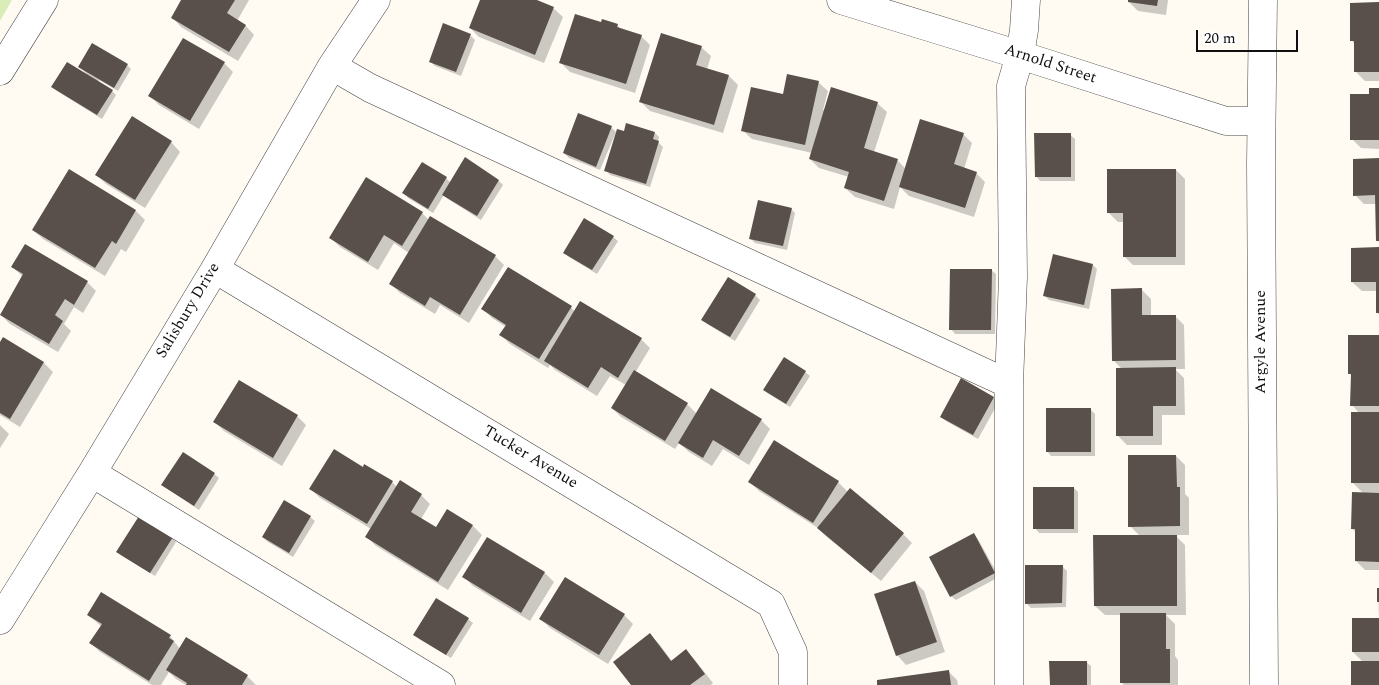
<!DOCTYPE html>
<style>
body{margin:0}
#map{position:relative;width:1379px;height:685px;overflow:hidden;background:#fffbf3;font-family:Spectral,serif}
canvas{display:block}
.scale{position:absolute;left:1196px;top:30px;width:102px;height:22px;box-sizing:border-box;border:2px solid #101010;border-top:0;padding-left:6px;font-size:15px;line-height:18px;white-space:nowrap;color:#101010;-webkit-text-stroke:4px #fff;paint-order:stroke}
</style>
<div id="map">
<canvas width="1379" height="685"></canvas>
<div class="scale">20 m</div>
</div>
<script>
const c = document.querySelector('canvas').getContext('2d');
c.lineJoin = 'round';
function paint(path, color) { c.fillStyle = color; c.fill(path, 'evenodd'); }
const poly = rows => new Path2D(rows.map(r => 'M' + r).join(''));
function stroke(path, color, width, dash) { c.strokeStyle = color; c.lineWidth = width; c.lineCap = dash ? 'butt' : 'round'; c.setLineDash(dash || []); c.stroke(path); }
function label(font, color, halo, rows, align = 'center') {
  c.font = font + ' Spectral,serif'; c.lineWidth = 5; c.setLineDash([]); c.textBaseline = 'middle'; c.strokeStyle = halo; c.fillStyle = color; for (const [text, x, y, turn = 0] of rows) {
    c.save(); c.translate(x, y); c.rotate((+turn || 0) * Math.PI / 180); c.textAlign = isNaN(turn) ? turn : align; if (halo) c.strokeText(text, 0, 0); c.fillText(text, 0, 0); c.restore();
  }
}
paint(poly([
 [0,0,12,0,0,21]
]), '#daedb9');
paint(poly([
 [183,0,249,0,237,21,245,25,254,35,238,61,181,27,172,17],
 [481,0,534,0,553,8,563,17,544,63,479,37,470,28],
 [1129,0,1168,0,1166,15,1138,11,1129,2],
 [1379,4,1379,81,1365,81,1356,72,1355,44,1352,41],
 [601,24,617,25,622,30,641,36,650,45,635,93,570,72,561,63],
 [470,35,475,40,461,76,435,66,430,61],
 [701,47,711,56,707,69,729,76,738,85,723,133,650,111,641,102],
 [224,63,233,72,199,129,159,105,150,96],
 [127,65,131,69,118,91,99,80,98,82,112,91,116,95,102,119,57,91,53,86,87,74,79,67],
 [818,82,828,91,823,110,877,103,887,112,874,152,897,160,906,169,963,134,972,143,964,169,976,173,985,182,974,217,909,196,900,187,894,209,855,197,845,188,849,177,819,168,810,159,812,153,752,139,742,130,784,95],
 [1379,89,1379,149,1361,148,1352,139,1370,95],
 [132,118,171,142,180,152,145,208,106,184,97,175],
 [611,127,616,132,600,170,569,158,564,153],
 [655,133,659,137,658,142,663,147,650,187,610,175,606,170],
 [1070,135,1075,139,1075,181,1040,181,1036,176],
 [1379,159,1379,242,1377,240,1376,204,1364,204,1355,195],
 [422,164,446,178,451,183,499,181,503,185,481,220,448,199,444,195,433,213,408,198,404,193],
 [1176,170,1185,179,1185,265,1133,265,1124,256,1124,222,1118,222,1108,212],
 [69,171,136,211,145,220,126,252,121,249,105,276,43,239,33,230],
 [791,209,795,213,787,250,755,243,751,239],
 [422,213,429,220,495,256,504,265,469,323,440,305,435,314,400,293,391,284,409,253,394,243,378,270,340,247,331,238],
 [613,237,618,241,597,274,569,257,565,253],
 [1379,249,1379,314,1377,313,1377,291,1362,291,1352,282],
 [1093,265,1097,269,1089,309,1049,300,1045,296],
 [13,267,87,282,96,291,83,313,74,307,64,324,71,331,58,352,10,324,1,315,22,276],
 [991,270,996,274,995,334,955,334,951,329],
 [728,278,755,295,760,300,735,341,707,324,703,320],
 [1141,289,1151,299,1151,317,1175,316,1184,325,1185,369,1175,369,1184,378,1185,415,1162,415,1162,445,1127,445,1117,435,1122,369,1113,360],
 [571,307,575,312,641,339,650,348,635,373,687,404,697,414,761,420,770,429,749,465,723,449,712,466,689,452,679,443,675,449,621,417,612,408,626,385,610,376,597,396,555,370,550,365,548,368,510,344,501,335,506,327,492,318,483,309],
 [1379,337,1379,570,1365,570,1356,561,1357,533,1352,529,1364,494,1353,483,1360,414,1352,405,1352,376,1349,373],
 [3,338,44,363,53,372,20,427,0,415,0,344],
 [805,372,810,376,790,407,769,394,764,390],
 [961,380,994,398,998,403,978,439,946,421,941,417],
 [239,382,297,416,306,425,282,466,224,431,215,422],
 [1090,409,1095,414,1095,456,1051,456,1047,451],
 [0,425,9,434,0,448],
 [1176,456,1185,465,1185,494,1189,498,1189,535,1175,535,1185,545,1186,615,1166,615,1175,624,1175,656,1178,660,1178,685,1124,685,1121,682,1122,615,1105,615,1095,606,1140,536,1130,526],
 [365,466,392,482,397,487,421,495,430,504,421,519,436,528,447,511,473,526,482,535,448,590,376,546,367,537,371,529,320,498,311,489,363,468],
 [214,474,219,478,199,510,168,489,163,485],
 [750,482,838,482,848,492,903,534,912,543,881,581,827,537,818,528,759,491],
 [1074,488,1078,492,1078,533,1039,533,1035,528],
 [310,517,315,521,293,557,268,542,263,537],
 [974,534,978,539,999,577,956,600,951,596],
 [172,538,176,542,155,576,122,556,118,551],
 [488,538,545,573,554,582,530,621,473,586,464,577],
 [1062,566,1067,571,1066,607,1031,608,1026,603],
 [915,582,924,591,945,652,906,665,897,655],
 [1378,589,1379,589,1379,685,1352,685,1363,662,1353,652,1379,619],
 [88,615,170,636,180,649,247,676,256,685,186,685,176,679,169,672,161,685,152,685,100,652,91,643,102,627],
 [624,615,633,624,608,664,550,628,541,619],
 [468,619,473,623,451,658,419,639,415,635],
 [650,635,659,644,672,661,686,651,695,660,713,683,711,685,632,685],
 [1086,662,1091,666,1091,685,1052,685],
 [948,671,957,680,958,685,879,685]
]), '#0003');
paint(poly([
 [181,0,235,0,227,13,246,25,229,52,171,18],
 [480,0,537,0,554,7,535,55,469,28],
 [1128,0,1158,0,1157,6,1128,2],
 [1379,2,1379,72,1354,72,1354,41,1350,41,1350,3],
 [575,14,601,22,602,19,618,24,617,27,642,35,626,84,559,63],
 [443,23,471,34,456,72,429,62],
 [661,33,702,46,696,65,729,75,714,125,639,102],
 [183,38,225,62,190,121,148,96],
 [92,43,128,64,114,88,78,67],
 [67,62,113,90,97,115,51,87],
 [787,74,819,81,805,145,741,131,751,87,783,94],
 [831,87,878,102,864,148,898,159,884,201,844,188,849,172,809,159],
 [1369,88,1379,88,1379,140,1350,140,1350,94,1369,94],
 [578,113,612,126,596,167,563,153],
 [132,116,172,141,135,200,95,175],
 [920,119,964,133,954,164,977,172,965,208,899,187],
 [626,123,655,132,653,139,659,141,646,184,604,171,617,129,624,131],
 [1034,133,1071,133,1071,177,1035,177],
 [465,157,499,180,477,216,442,195],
 [1379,158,1379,241,1376,241,1375,195,1353,196,1353,159],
 [422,162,447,177,428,209,402,193],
 [69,169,136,210,116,244,112,241,95,268,32,230],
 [1107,169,1176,169,1176,257,1123,257,1123,213,1107,213],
 [366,177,423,212,402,246,384,235,368,262,329,238],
 [758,200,792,208,783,246,749,239],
 [430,216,496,255,460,315,430,297,425,306,389,284],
 [584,218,614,236,592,270,563,253],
 [25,244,88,281,74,305,65,299,55,315,63,321,49,344,0,315,23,274,11,267],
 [1379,247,1379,313,1376,313,1376,282,1351,282,1351,248],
 [1053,254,1093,264,1084,305,1043,296],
 [508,267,572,306,539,359,499,335,506,325,481,309],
 [950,269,992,269,991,330,949,330],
 [728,277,756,294,730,337,701,320],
 [1142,288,1142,315,1176,315,1176,360,1112,361,1111,289],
 [580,301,642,338,618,378,601,367,588,388,544,361],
 [1348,335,1379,335,1379,406,1350,406,1351,374,1348,374],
 [3,337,44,362,10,419,0,413,0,342],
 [784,357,806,371,786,404,763,390],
 [1176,367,1176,406,1153,406,1153,436,1116,436,1116,368],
 [634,370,688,403,665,441,611,408],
 [961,378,994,397,973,435,940,417],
 [239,380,298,415,273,458,213,422],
 [711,388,762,419,739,456,713,440,703,458,678,443],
 [1046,408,1091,408,1091,452,1046,452],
 [1351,412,1379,412,1379,483,1351,483],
 [774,440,839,481,813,523,748,482],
 [334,449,363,467,364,464,393,481,367,524,309,489],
 [183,452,215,473,194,506,161,485],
 [1128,455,1176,455,1177,487,1180,487,1180,526,1128,527],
 [400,480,422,494,411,512,436,527,447,509,473,525,438,582,365,537],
 [1033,487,1074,487,1074,529,1033,529],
 [850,488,904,533,871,573,817,528],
 [1352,492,1379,493,1379,562,1355,561,1355,529,1351,529],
 [284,500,311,516,289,553,262,537],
 [139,516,173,537,150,573,116,552],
 [974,533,995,573,950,597,929,557],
 [1093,535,1177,535,1177,606,1094,606],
 [487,537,545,572,521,613,462,577],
 [1025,565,1063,565,1062,603,1025,604],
 [565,577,625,614,599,655,539,619],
 [915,581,937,642,896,656,874,594],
 [1377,588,1379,588,1379,602,1377,602],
 [101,592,171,635,169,638,174,641,149,681,89,643,102,624,87,615],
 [436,598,469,618,446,655,413,635],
 [1120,613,1166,613,1166,649,1170,649,1170,683,1120,683],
 [1352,618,1379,618,1379,652,1352,652],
 [650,633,671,661,686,649,705,674,690,685,631,685,613,662],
 [186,637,248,675,242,685,186,685,187,683,166,670],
 [1049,661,1087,661,1087,685,1050,685],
 [1351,661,1379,661,1379,685,1351,685],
 [949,670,951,685,877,685,877,680]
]), '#594f4b');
const minor = poly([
 [841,0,1020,55,1226,121,1261,121],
 [1263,0,1261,164,1264,685],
 [332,66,370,88,1009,384],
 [0,71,44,0],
 [215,269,771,604,793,652,793,685],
 [92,473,441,685],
 [0,620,92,473,215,269,332,66,376,0],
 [1009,685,1009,384,1013,277,1011,86,1020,55,1024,30,1026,0]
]);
stroke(minor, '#434343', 29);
stroke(minor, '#fff', 28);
label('16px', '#101010', '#fff', [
 ["Arnold Street",1050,65,18],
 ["Salisbury Drive",189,311,-59],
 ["Argyle Avenue",1262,342,-90],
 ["Tucker Avenue",530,458,31]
]);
</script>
